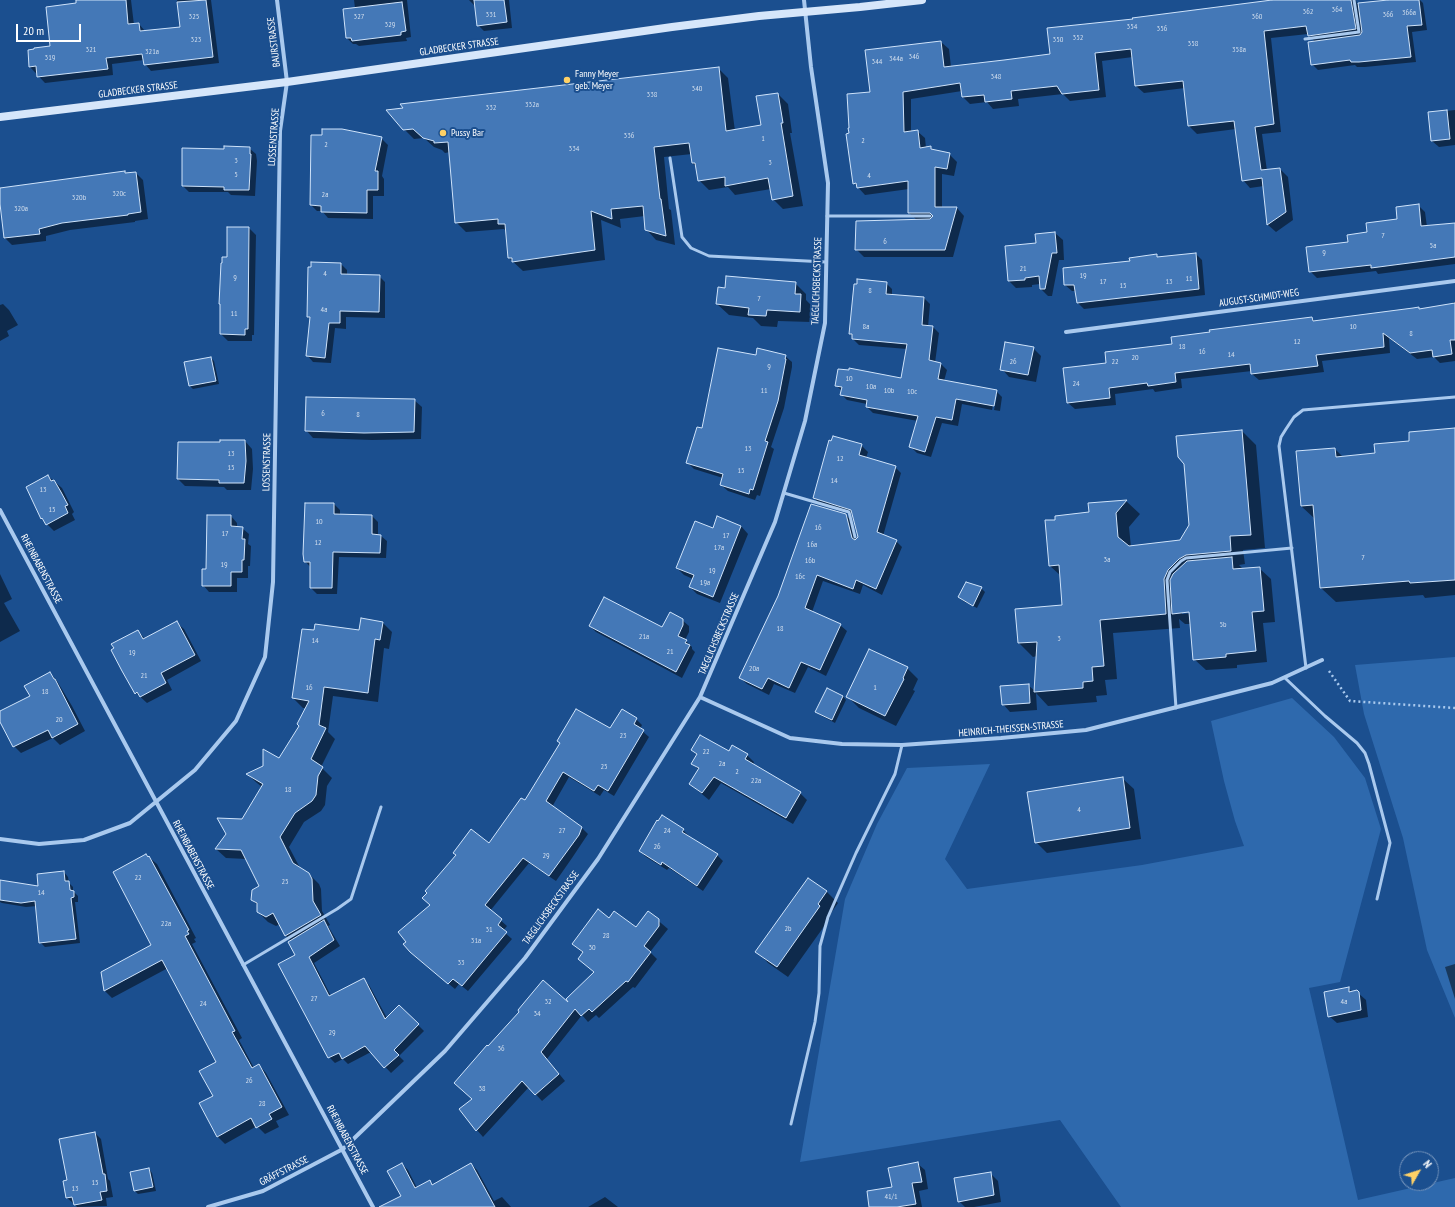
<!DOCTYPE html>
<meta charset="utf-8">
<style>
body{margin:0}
#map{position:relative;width:1455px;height:1207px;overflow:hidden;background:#1b4f8f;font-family:"PT Sans Narrow",sans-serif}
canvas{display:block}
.north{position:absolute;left:1399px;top:1151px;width:40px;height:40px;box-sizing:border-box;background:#1b4f8f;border:1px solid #7695bc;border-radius:50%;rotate:51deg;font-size:11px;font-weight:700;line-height:16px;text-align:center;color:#fff}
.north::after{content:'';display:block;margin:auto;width:14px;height:18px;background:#ffd166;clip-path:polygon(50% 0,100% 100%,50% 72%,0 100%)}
.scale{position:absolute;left:16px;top:24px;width:65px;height:18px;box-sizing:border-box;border:2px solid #fff;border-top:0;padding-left:5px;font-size:12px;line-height:14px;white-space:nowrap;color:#fff;-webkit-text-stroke:3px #1b4f8f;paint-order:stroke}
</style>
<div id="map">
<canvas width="1455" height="1207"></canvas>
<div class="north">N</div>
<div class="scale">20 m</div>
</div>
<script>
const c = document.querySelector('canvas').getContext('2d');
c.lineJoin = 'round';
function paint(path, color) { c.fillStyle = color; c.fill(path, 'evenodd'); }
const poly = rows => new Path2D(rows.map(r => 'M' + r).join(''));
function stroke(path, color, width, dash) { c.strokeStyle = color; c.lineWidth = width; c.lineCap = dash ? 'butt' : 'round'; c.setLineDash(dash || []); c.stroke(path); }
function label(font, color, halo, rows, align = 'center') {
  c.font = font + ' "PT Sans Narrow",sans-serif'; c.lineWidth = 4; c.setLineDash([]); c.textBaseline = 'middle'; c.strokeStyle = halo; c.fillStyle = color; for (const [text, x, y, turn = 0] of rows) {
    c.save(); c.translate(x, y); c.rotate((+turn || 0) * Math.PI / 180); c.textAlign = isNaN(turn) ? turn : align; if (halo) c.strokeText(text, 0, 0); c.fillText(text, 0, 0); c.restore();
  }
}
paint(poly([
 [1455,657,1455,1018,1427,950,1403,838,1364,714,1355,665],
 [1292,698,1334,737,1365,778,1381,829,1340,982,1309,988,1358,1200,1455,1178,1455,1207,1121,1207,1060,1120,800,1162,845,899,877,824,907,768,990,764,945,859,967,889,1142,865,1244,846,1235,821,1224,781,1211,721]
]), '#2e69ad');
paint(poly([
 [77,0,131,0,134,25,139,24,145,31,181,28,177,0,211,0,219,63,151,71,145,64,144,60,112,64,113,75,45,83,30,67,51,47,77,4],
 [354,0,407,0,411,37,406,38,407,41,386,43,359,46,356,44,353,44,347,38,355,8],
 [469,0,509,0,512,28,484,31,478,25,475,6],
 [1279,0,1356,0,1357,4,1395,0,1420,0,1423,3,1427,30,1412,32,1416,62,1365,67,1357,67,1355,65,1318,70,1312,64,1315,42,1308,34,1271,38,1281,132,1262,134,1267,171,1280,169,1288,177,1293,220,1276,232,1268,225,1264,186,1250,188,1243,180,1236,129,1197,134,1189,126,1185,88,1144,93,1136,86,1133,57,1102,61,1106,97,1070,101,1063,94,1018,99,1019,106,993,109,987,102,970,104,963,97,962,91,911,99,911,132,917,131,925,138,926,148,930,147,934,151,949,154,957,162,954,176,942,174,942,208,957,208,964,216,953,257,864,257,856,249,917,220,909,213,909,189,865,195,854,183,850,134,871,93,866,51,941,42,949,49,951,67,1051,55,1135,20],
 [718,68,728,78,735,131,762,126,778,94,788,104,792,133,790,133,803,206,783,209,773,199,771,189,735,195,728,187,709,190,699,180,697,167,692,163,692,154,664,157,669,209,671,210,675,245,656,240,646,229,645,216,620,219,621,228,601,220,605,260,523,271,509,258,506,231,504,229,466,232,456,222,450,152,445,153,442,150,434,147,424,138,414,139,404,129],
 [1455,110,1455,145,1439,147,1432,141,1429,113],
 [381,138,388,145,382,176,384,179,384,196,373,196,373,219,328,218,322,211,317,211,311,205],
 [249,148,256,154,257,161,255,196,231,195,228,192,189,192,183,186,225,150],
 [125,172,127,174,136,173,143,180,148,219,135,221,135,222,70,230,46,236,46,241,12,245,5,238,0,189],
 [1418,205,1425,212,1427,227,1455,223,1455,264,1378,274,1376,271,1317,278,1310,271,1349,243,1398,220],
 [249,228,256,235,254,335,252,335,252,341,228,341,221,334,223,264],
 [1055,233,1063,240,1064,260,1059,260,1052,296,1048,296,1041,289,1040,284,1032,285,1032,287,1016,288,1009,281,1037,244,1036,234],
 [1196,254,1202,260,1205,295,1084,309,1078,303,1076,291,1072,291,1065,285,1130,261,1156,256,1159,258],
 [341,264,347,270,347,275,379,276,385,282,385,318,346,317,346,329,335,328,331,363,313,362,307,355,311,319,308,317],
 [795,283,806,294,806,300,812,306,811,322,778,321,777,327,761,326,753,318,729,315,717,304,726,289],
 [886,283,892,289,892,295,924,298,930,304,928,327,933,327,939,333,935,363,941,364,947,370,944,381,996,391,1002,397,1000,411,994,410,997,395,995,395,992,410,962,404,958,426,942,423,931,457,917,453,911,447,918,421,873,413,867,407,867,404,847,400,841,394,842,391,836,385,902,380,907,349,859,345,853,339,853,336,850,334],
 [1453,302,1455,302,1455,361,1440,363,1434,357,1417,359,1389,338,1390,353,1322,361,1324,372,1259,380,1252,374,1252,371,1181,379,1182,388,1155,392,1153,389,1115,394,1116,405,1075,409,1068,403,1064,369,1107,364,1173,345,1312,318,1315,321,1419,308,1420,310,1454,304],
 [3,304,9,310,18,325,7,331,9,336,0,341,0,305],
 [1033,348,1041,356,1036,382,1009,377,1002,369],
 [757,356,785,356,792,362,792,367,784,408,771,447,774,449,760,496,757,495,755,500,728,491,721,485,723,478,694,469,688,463,703,430],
 [211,358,214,361,219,384,193,389,190,386],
 [414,400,422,407,421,439,372,440,313,438,306,430],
 [1455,429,1455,595,1425,598,1423,595,1336,602,1321,588,1315,519,1301,506,1335,449,1343,457,1376,454,1410,442],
 [1242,431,1256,445,1265,548,1243,550,1245,564,1239,565,1243,569,1259,568,1271,579,1275,622,1263,623,1267,662,1237,665,1237,668,1206,670,1194,659,1191,624,1185,624,1179,619,1180,628,1113,633,1117,679,1105,680,1107,695,1096,696,1097,702,1048,706,1036,693,1037,710,1010,712,1003,704,1028,685,1035,691,1037,656,1033,657,1019,643,1063,606,1061,576,1050,566,1057,520,1090,513,1089,504,1126,501,1140,514,1129,527,1131,547,1180,541],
 [1194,611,1194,613,1182,614,1182,612],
 [245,441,252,449,253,469,251,490,227,490,224,487,185,486,178,479,221,443],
 [861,445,868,452,866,458,895,467,901,473,883,536,896,541,902,547,882,595,863,585,860,594,823,581,812,612,840,625,847,631,826,676,808,667,795,693,774,684,769,695,747,684,740,678,846,515,852,522,857,540,859,539,853,514,820,504,814,498],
 [48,476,62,488,74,512,72,514,75,520,54,531,42,519,27,488],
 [334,504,340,510,340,515,372,516,378,522,378,535,381,536,387,541,386,558,339,557,337,594,317,594,311,588,311,568,305,561],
 [231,516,237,523,237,528,242,528,249,534,248,544,251,546,250,566,248,566,248,578,237,578,237,592,209,592,203,585,207,570],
 [741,526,748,534,720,603,697,594,690,587,693,579,684,575,677,568,713,529],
 [0,574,12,599,4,603,20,631,0,642],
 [981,588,985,592,977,608,963,601,960,597],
 [682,620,689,626,689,632,685,640,692,647,692,649,695,652,682,678,596,632,590,626,662,629],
 [382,622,392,632,389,649,384,648,378,702,333,696,328,732,335,739,321,767,332,778,327,786,325,805,321,811,304,822,289,847,300,868,309,874,319,884,321,889,322,911,330,925,328,926,340,946,314,963,331,996,363,979,369,985,387,1018,399,1006,424,1031,399,1056,404,1061,391,1073,371,1052,348,1064,343,1059,335,1063,329,1057,291,941,286,936,280,924,276,926,268,922,258,912,258,906,252,899,261,886,246,859,226,858,216,849,242,820,262,787,257,783,247,774,279,760,300,726,306,708,303,708,293,698,360,631],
 [177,623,184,629,201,661,167,680,172,690,147,703,136,693,123,670,115,649,138,631,145,639],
 [907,668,918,679,913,690,915,691,896,726,859,708,848,697],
 [50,673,57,681,72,706,85,731,60,745,53,738,21,753,14,746,0,720,0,712,31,696],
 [843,696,846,700,835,723,820,715,816,711],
 [636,719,642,725,640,729,649,737,614,796,604,790,600,796,569,777,552,807,582,828,588,834,572,858,556,881,529,863,490,911,507,926,503,931,512,939,468,991,459,984,455,989,417,958,407,942,431,905,490,845,525,802,610,730],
 [692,750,729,752,747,755,754,762,753,765,800,793,807,800,793,824,721,783,709,800,690,784,699,770,693,764,697,755],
 [1122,778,1134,789,1141,839,1047,853,1036,842],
 [683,830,689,836,688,837,717,855,723,861,703,891,669,868,667,870,646,857,640,851],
 [146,855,157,864,196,938,194,939,196,942,192,944,242,1038,239,1040,254,1068,259,1065,266,1073,289,1115,276,1121,279,1127,265,1134,257,1126,225,1144,217,1136,214,1096,217,1062,168,968,112,998,105,991,102,972,152,945],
 [64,872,68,877,69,883,73,887,73,891,78,896,78,902,75,902,80,943,45,947,40,942,37,906,26,907,2,903,0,902,0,881,39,887],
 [808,879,827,892,838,903,829,916,830,918,788,977,768,963,757,951],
 [648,912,668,929,650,952,657,959,635,988,633,987,599,1018,596,1015,588,1022,582,1015,547,1059,565,1081,542,1101,529,1087,483,1137,477,1130,488,1047,571,1006,595,972,583,953,573,944,609,919,636,929],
 [1455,964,1455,999,1445,967],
 [1348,988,1353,992,1357,992,1366,1000,1368,1017,1337,1023,1329,1016],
 [95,1133,101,1139,108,1179,110,1181,113,1197,106,1198,107,1206,77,1207,74,1203,73,1203,66,1197,68,1181],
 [917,1163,925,1170,928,1189,919,1191,922,1207,870,1207,893,1188],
 [402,1164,408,1170,417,1188,430,1181,433,1185,471,1164,477,1170,494,1201,502,1197,511,1207,408,1207],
 [149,1169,152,1173,156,1191,138,1194,135,1191,131,1173],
 [990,1173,998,1181,1001,1202,974,1207,965,1207,959,1201],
 [605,1197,618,1207,588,1207]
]), '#0007');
const building = poly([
 [76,0,126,0,128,24,139,23,140,31,180,27,177,2,206,0,213,57,144,65,142,54,106,58,108,69,37,77,36,66,29,67,28,50,34,49,34,48,50,46,46,7,76,3,76,0],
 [474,0,504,0,507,22,477,26,474,0],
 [1272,0,1351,0,1356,29,1308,36,1306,26,1264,31,1274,124,1255,127,1261,170,1280,168,1286,212,1267,225,1262,178,1242,181,1234,121,1188,126,1183,81,1135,86,1131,49,1095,53,1099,90,1062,94,1057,86,1011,91,1012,99,985,102,984,95,962,97,960,83,903,92,904,132,918,130,920,148,931,146,931,149,950,153,947,169,935,167,935,207,957,207,945,250,855,250,856,221,930,219,933,216,930,213,908,213,908,181,857,188,856,183,853,184,846,134,849,133,848,128,849,128,847,94,870,92,865,50,941,41,944,67,1004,60,1050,54,1047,28,1133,19,1132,18,1272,0],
 [1388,0,1419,0,1422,25,1407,26,1411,57,1359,62,1351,62,1350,60,1311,65,1308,42,1360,35,1362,32,1358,3,1388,0],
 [402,2,406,31,401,32,401,35,352,41,351,38,346,38,343,9,402,2],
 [719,67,726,131,761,125,756,96,778,93,783,123,781,123,793,196,772,200,768,178,725,186,725,177,698,181,695,163,692,163,689,143,654,147,660,199,661,199,666,236,645,230,643,206,611,209,612,219,591,211,595,250,512,262,512,258,508,258,505,224,498,224,498,219,455,223,448,142,434,143,434,141,423,138,413,129,403,130,386,110,403,108,400,104,719,67],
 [1447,110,1450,139,1431,141,1428,112,1447,110],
 [322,129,342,129,382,137,375,171,378,171,378,190,367,190,367,213,321,212,321,206,310,205,311,135,322,135,322,129],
 [224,146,250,147,250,154,251,154,249,190,224,190,224,187,182,186,182,148,224,149,224,146],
 [125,171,125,173,136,172,141,212,128,214,128,215,62,223,39,229,40,234,4,238,0,204,0,188,125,171],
 [1419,204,1421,226,1455,223,1455,257,1371,268,1371,265,1309,272,1306,247,1348,242,1347,235,1367,232,1366,223,1397,219,1396,207,1419,204],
 [227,227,249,227,248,329,245,329,245,335,220,334,220,304,219,304,221,263,222,263,222,257,227,257,227,227],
 [1055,232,1057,253,1052,253,1045,289,1040,289,1039,276,1025,278,1025,280,1008,281,1005,246,1036,243,1035,234,1055,232],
 [1196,253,1199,289,1077,303,1074,285,1064,285,1063,268,1130,261,1129,258,1157,254,1157,257,1196,253],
 [311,262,341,263,341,274,380,275,379,312,340,311,340,323,329,323,325,358,306,356,310,317,307,317,308,267,311,267,311,262],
 [726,276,796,282,795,294,801,294,800,312,767,310,766,316,748,315,749,308,716,304,718,287,725,288,726,276],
 [857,279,887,282,886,294,924,297,922,325,933,326,929,360,941,363,938,379,997,390,994,406,956,399,952,420,936,417,925,452,909,447,918,416,866,407,867,400,840,395,842,387,835,386,838,369,849,370,849,368,901,378,907,344,852,339,852,334,849,334,854,284,857,284,857,279],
 [1455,303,1455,340,1450,340,1452,354,1433,357,1432,350,1410,353,1383,333,1384,347,1316,355,1318,366,1251,374,1250,364,1175,373,1176,382,1148,386,1147,383,1109,388,1110,398,1067,403,1063,368,1106,363,1105,352,1172,344,1171,337,1210,332,1209,330,1312,317,1313,321,1413,308,1419,307,1419,309,1455,303],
 [1005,342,1034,347,1028,375,1000,370,1005,342],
 [718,348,756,355,757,348,786,355,785,359,786,359,778,401,765,441,768,442,753,490,750,489,749,494,720,485,723,474,686,463,697,427,702,428,718,348],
 [211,357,216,381,189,386,184,362,211,357],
 [306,397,415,399,414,432,364,433,305,431,306,397],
 [1455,428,1455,580,1410,583,1409,581,1320,588,1313,505,1301,506,1296,451,1335,448,1336,457,1375,453,1374,444,1409,441,1409,432,1455,428],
 [1242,430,1251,535,1230,536,1231,551,1186,555,1179,559,1168,570,1164,579,1166,614,1100,620,1104,666,1092,667,1093,681,1083,682,1083,688,1034,692,1037,642,1018,643,1015,609,1062,605,1059,565,1049,566,1045,520,1055,520,1055,516,1089,512,1088,503,1127,500,1116,513,1118,537,1129,546,1180,540,1189,525,1184,464,1178,457,1176,436,1242,430],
 [833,436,862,444,859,455,896,466,877,532,897,540,876,589,856,580,853,589,817,575,805,608,841,624,820,670,801,662,789,688,768,678,762,689,739,678,778,596,811,504,846,514,852,538,855,540,858,537,851,510,813,498,829,440,831,441,833,436],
 [220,440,245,440,246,461,244,483,219,483,219,480,177,479,178,442,220,442,220,440],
 [48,475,51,481,54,480,61,492,68,505,65,506,68,513,46,525,42,518,41,519,26,487,48,475],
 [305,503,334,503,334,514,372,515,372,534,381,535,380,553,333,552,332,588,310,588,310,562,304,562,303,554,305,503],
 [207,515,231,515,231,526,243,527,242,539,245,539,244,560,242,560,242,572,231,572,231,586,202,586,202,569,206,569,207,515],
 [717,516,741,526,713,597,689,587,694,575,676,568,695,521,713,528,717,516],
 [1232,557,1233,569,1260,567,1264,611,1252,612,1256,651,1226,654,1226,657,1193,660,1189,612,1172,614,1170,580,1173,574,1187,561,1232,557],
 [966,582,982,587,973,606,958,597,966,582],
 [604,597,662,627,670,612,683,619,683,625,678,636,687,640,685,643,690,645,676,672,589,626,604,597],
 [361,618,383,622,380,640,375,639,368,693,324,687,319,725,326,728,311,759,323,767,318,776,316,795,312,801,295,813,280,837,293,863,309,873,312,879,313,901,321,915,285,936,273,913,266,917,257,912,257,903,251,900,252,890,259,886,241,850,215,849,226,834,217,818,242,819,263,784,246,774,263,766,263,749,279,758,299,726,297,724,309,701,292,698,302,629,314,630,315,624,359,630,361,618],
 [177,621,195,655,161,673,166,683,140,697,137,692,135,694,122,671,111,650,114,648,111,644,138,630,143,639,177,621],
 [869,649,908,667,903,678,904,679,885,716,846,697,869,649],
 [50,672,54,679,55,679,78,724,52,738,48,730,13,747,0,722,0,711,30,696,24,686,50,672],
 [1029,684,1030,703,1002,705,1000,686,1029,684],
 [827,688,843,696,832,720,815,712,827,688],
 [576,709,610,728,622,709,637,718,634,724,644,730,608,791,598,785,594,791,563,772,546,801,582,827,579,835,549,876,523,858,485,905,502,919,498,925,507,932,462,986,453,979,448,984,410,952,403,944,406,942,398,932,430,905,422,898,427,893,425,891,456,855,453,853,471,829,489,843,521,798,525,800,560,743,557,741,576,709],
 [700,735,729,751,732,745,748,754,745,759,801,792,786,818,714,777,702,793,689,784,699,768,691,764,697,754,691,750,700,735],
 [1123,777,1130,828,1035,843,1027,792,1123,777],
 [662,815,684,829,682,832,718,854,697,886,662,862,661,865,639,851,657,820,658,821,662,815],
 [146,854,148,857,149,856,189,930,187,931,189,934,185,936,235,1031,232,1032,252,1068,259,1064,282,1107,269,1114,272,1119,256,1128,251,1118,217,1137,199,1103,213,1096,199,1071,216,1062,162,960,104,991,101,972,151,945,113,872,146,854],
 [64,871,65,881,69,881,70,890,74,891,74,897,71,898,76,939,39,943,35,901,21,903,0,900,0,880,38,886,37,874,64,871],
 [808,878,827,891,818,904,820,906,777,967,755,952,808,878],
 [598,909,609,918,614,911,636,927,648,911,659,919,659,926,644,946,651,952,628,982,626,981,592,1012,589,1009,581,1016,575,1009,541,1052,559,1074,535,1095,522,1081,476,1131,459,1109,472,1099,454,1083,487,1045,488,1046,519,1012,518,1010,543,980,568,1002,566,999,594,972,578,959,583,952,572,944,598,909],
 [324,920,334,940,309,957,329,996,364,978,385,1019,399,1005,419,1024,394,1050,399,1055,384,1068,365,1046,342,1059,339,1053,328,1058,278,964,295,955,288,942,324,920],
 [1349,987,1349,992,1357,990,1359,992,1361,1010,1328,1017,1324,992,1349,987],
 [95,1132,103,1174,105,1174,107,1191,100,1192,102,1200,74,1205,72,1197,66,1198,63,1181,67,1180,59,1139,95,1132],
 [918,1162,922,1182,912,1183,916,1204,897,1207,869,1207,867,1191,892,1187,888,1168,918,1162],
 [402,1163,415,1188,430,1180,432,1185,471,1163,495,1207,379,1207,401,1196,387,1171,402,1163],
 [149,1168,153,1187,134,1191,130,1172,149,1168],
 [991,1172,994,1195,958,1202,954,1178,991,1172]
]);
paint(building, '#4478b7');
stroke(building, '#cfe3fa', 1);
stroke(poly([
 [1329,671,1350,701,1455,708]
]), '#a9c9ee', 2.5, [2, 3]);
stroke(poly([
 [1305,39,1359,32,1354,0],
 [670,158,682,237,691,248,709,256,826,262],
 [827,216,930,216],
 [784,493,849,512,855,537],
 [1306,668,1279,446,1281,437,1286,429,1294,417,1303,410,1455,397],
 [1285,678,1325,716,1357,743,1365,753,1369,764,1390,843,1377,899],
 [1176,708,1167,580,1170,572,1181,561,1186,558,1292,548],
 [243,965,337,909,351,899,381,807],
 [791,1124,815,1022,819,993,820,946,828,917,856,853,895,774,902,745]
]), '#a9c9ee', 3);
stroke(poly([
 [1066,332,1455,281],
 [0,510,373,1207],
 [700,697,790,738,842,744,902,745,1001,738,1086,730,1272,683,1322,660],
 [0,839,39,844,84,840,130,823,195,770,236,721,265,657,273,582,280,131,287,82,277,0],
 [208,1207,263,1191,343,1149,445,1051,525,958,598,859,700,697,775,522,805,421,825,323,828,183,811,67,804,0]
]), '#a9c9ee', 4);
stroke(poly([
 [0,117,287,82,672,27,759,16,860,7,922,0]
]), '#d6e6fa', 8);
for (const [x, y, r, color] of [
 [567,80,4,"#ffd166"],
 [443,133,4,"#ffd166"]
]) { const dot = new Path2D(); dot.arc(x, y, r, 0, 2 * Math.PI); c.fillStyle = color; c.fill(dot); stroke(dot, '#1b4f8f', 1.5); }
label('8px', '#d0dded', null, [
 ["364",1337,10],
 ["362",1308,12],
 ["366a",1409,13],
 ["331",491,15],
 ["366",1388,15],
 ["325",194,17],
 ["327",359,17],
 ["360",1257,17],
 ["329",390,25],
 ["354",1132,27],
 ["356",1162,29],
 ["352",1078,38],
 ["323",196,40],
 ["350",1058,40],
 ["358",1193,44],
 ["321",91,50],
 ["358a",1239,50],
 ["321a",152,52],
 ["346",914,57],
 ["319",50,58],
 ["344a",896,59],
 ["344",877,62],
 ["348",996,77],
 ["340",697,89],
 ["338",652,95],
 ["332a",532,105],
 ["332",491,108],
 ["336",629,136],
 ["1",763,139],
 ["2",863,141],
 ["2",326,145],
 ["334",574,149],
 ["3",236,161],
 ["3",770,163],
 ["5",236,175],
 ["4",869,176],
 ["320c",119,194],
 ["2a",325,195],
 ["320b",79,198],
 ["320a",21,209],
 ["7",1383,236],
 ["6",885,242],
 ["5a",1433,246],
 ["9",1324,253],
 ["21",1023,269],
 ["4",325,274],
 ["19",1083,276],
 ["9",235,278],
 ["11",1189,279],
 ["17",1103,282],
 ["13",1169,282],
 ["15",1123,286],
 ["8",870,291],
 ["7",759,299],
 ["4a",324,310],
 ["11",234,314],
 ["8a",866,327],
 ["10",1353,327],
 ["8",1411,334],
 ["12",1297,342],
 ["18",1182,347],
 ["16",1202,352],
 ["14",1231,355],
 ["20",1135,358],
 ["26",1013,362],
 ["22",1115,362],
 ["9",769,367],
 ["10",849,379],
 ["24",1076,384],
 ["10a",871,387],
 ["11",764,391],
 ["10b",889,391],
 ["10c",912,392],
 ["6",323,414],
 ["8",358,415],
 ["13",748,449],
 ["13",231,454],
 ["12",840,459],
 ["15",231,468],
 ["15",741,471],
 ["14",834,481],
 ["13",43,490],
 ["15",52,510],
 ["10",319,522],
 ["16",818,528],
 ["17",225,534],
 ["17",726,536],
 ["12",318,543],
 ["16a",812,545],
 ["17a",719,548],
 ["7",1363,558],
 ["3a",1107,560],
 ["16b",810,561],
 ["19",224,565],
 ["19",712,571],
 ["16c",800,577],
 ["19a",705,583],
 ["5b",1223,625],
 ["18",780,629],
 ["21a",644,637],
 ["3",1059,639],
 ["14",315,641],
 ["21",670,652],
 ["19",132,653],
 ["20a",754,669],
 ["21",144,676],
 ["16",309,688],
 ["1",875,688],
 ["18",45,692],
 ["20",59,720],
 ["23",623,736],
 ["22",706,752],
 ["2a",722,764],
 ["25",604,767],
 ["2",737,772],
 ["22a",756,781],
 ["18",288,790],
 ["4",1079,810],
 ["27",562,831],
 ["24",667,831],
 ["26",657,847],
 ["29",546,856],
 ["22",138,878],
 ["25",285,882],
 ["14",41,893],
 ["22a",166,924],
 ["2b",788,929],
 ["31",489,930],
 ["28",606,936],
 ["31a",476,941],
 ["30",592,948],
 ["33",461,963],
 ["27",314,999],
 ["32",548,1002],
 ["4a",1344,1002],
 ["24",203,1004],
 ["34",537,1014],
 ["29",332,1033],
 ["36",501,1049],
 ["26",249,1081],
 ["38",482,1089],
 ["28",262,1104],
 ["15",95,1183],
 ["13",75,1189],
 ["41/1",891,1197]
]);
label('10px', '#fff', '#1b4f8f', [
 ["BAURSTRASSE",274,42,-97],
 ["GLADBECKER STRASSE",459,47,-8],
 ["GLADBECKER STRASSE",138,90,-7],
 ["LOSSENSTRASSE",274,137,-86],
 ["TAEGLICHSBECKSTRASSE",817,281,-88],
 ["AUGUST-SCHMIDT-WEG",1259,298,-8],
 ["LOSSENSTRASSE",267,462,-89],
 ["RHEINBABENSTRASSE",41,569,62],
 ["TAEGLICHSBECKSTRASSE",719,634,-67],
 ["HEINRICH-THEISSEN-STRASSE",1011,729,-5],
 ["RHEINBABENSTRASSE",193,855,62],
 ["TAEGLICHSBECKSTRASSE",551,908,-54],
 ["RHEINBABENSTRASSE",347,1140,62],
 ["GRÄFFSTRASSE",284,1171,-27]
]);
label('10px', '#fff', '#1b4f8f', [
 ["Fanny Meyer",575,74],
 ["geb. Meyer",575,86],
 ["Pussy Bar",451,133]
], 'left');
</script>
